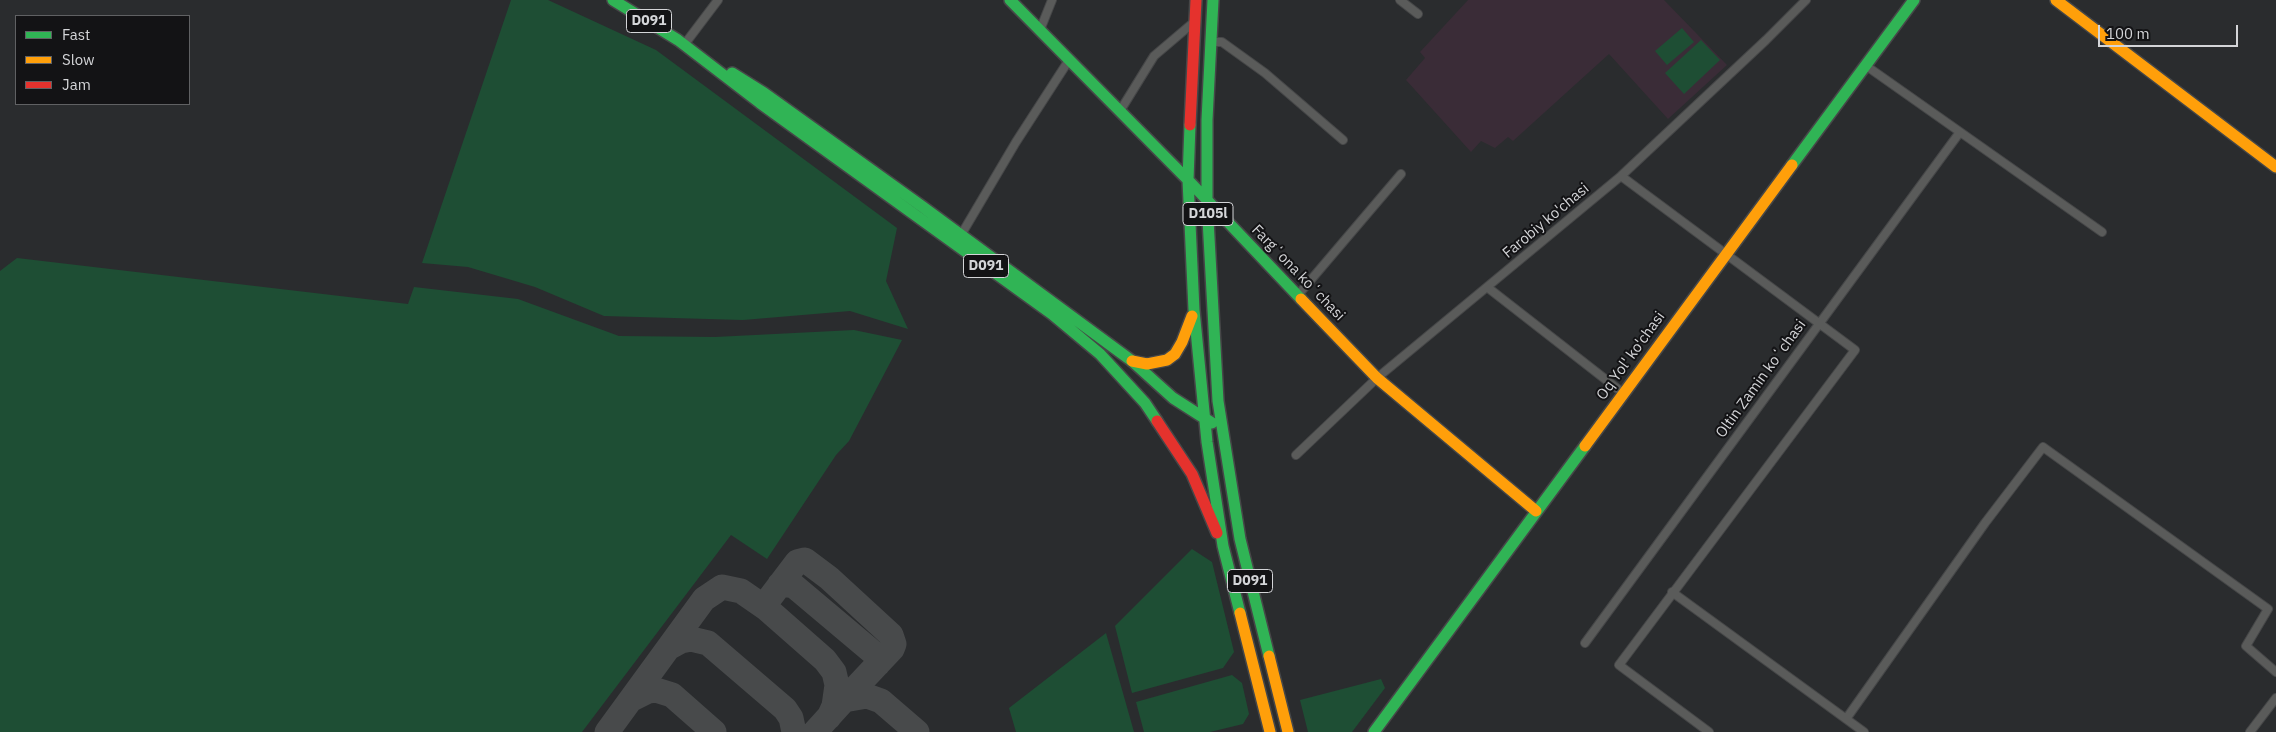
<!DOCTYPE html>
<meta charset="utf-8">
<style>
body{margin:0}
#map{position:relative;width:2276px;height:732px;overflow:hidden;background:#2a2c2e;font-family:"IBM Plex Sans",sans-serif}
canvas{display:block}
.legend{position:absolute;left:15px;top:15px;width:175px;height:90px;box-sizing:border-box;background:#131315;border:1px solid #606163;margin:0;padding:6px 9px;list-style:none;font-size:15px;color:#d4d5d8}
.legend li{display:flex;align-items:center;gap:10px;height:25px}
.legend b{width:25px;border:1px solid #606163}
.scale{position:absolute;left:2098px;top:25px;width:140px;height:22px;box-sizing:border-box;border:2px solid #d4d5d8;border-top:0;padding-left:6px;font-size:15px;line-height:18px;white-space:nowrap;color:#d4d5d8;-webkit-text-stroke:4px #131315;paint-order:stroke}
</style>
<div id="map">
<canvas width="2276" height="732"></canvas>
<ul class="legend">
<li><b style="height:6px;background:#30b455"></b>Fast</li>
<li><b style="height:6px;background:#ff9f0a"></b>Slow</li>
<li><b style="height:6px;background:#e5322d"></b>Jam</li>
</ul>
<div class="scale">100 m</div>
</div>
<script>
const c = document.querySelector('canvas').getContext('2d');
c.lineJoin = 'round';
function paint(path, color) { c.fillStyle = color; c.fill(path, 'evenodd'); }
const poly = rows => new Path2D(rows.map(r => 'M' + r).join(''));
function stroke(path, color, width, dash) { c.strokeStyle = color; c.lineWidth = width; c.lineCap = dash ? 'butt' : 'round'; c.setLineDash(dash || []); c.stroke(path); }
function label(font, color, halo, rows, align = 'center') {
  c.font = font + ' "IBM Plex Sans",sans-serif'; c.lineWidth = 4; c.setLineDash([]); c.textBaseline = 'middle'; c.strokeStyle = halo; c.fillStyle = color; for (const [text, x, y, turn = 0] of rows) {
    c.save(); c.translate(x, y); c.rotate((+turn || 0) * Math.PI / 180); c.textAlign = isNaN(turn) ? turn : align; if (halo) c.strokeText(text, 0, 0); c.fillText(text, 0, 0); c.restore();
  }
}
paint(poly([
 [1468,0,1664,0,1727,65,1668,119,1609,54,1513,141,1508,137,1495,148,1481,141,1471,152,1406,80,1425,58,1420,52]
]), '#3a2c37');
paint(poly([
 [511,0,548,0,656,50,897,228,886,281,908,329,850,311,743,320,604,316,535,287,468,267,422,263],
 [1682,28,1694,42,1667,65,1655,51],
 [1701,40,1720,60,1684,94,1665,73],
 [17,258,408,304,414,287,518,299,619,336,715,337,854,330,902,340,849,441,836,455,767,559,731,535,582,732,0,732,0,271],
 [1192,549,1212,562,1234,652,1223,668,1132,693,1115,626],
 [1106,633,1134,732,1016,732,1009,708],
 [1232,675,1242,683,1249,714,1243,724,1210,732,1144,732,1136,702],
 [1381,679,1385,688,1352,732,1308,732,1300,700]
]), '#1e4e34');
stroke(poly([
 [780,584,794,586,876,655,878,664],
 [767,609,769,599,797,562,805,560,829,578,891,635,894,644,892,649,844,700],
 [670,647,681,641,691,639,708,643,785,709,791,718,794,732],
 [632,699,648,691,656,690,672,695,714,732],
 [607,732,704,599,722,587,741,591,767,609,825,660,834,672,837,685,834,706,829,717],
 [815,732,844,700,867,696,881,701,917,732]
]), '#484a4b', 25);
const street = poly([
 [1400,0,1418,14],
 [1040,30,1052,0],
 [1210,42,1222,42,1265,73,1343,140],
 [684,45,718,0],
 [1865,65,2102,232],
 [1120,111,1154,56,1194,22],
 [1621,176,1855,350,1619,665,1709,732],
 [961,235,1016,142,1069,60],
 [1487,287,1623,393],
 [1298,295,1401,174],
 [1296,455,1377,378,1621,176,1766,40,1806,0],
 [1672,592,1864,732],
 [1585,643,1960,132],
 [1846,719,1985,523,2043,447,2268,609,2246,646,2276,672],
 [2250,732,2276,698]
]);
const fast = poly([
 [613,0,678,40,760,103,1052,314,1100,354,1145,403,1157,421],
 [1010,0,1188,180,1301,299],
 [1213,0,1207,120,1207,201,1218,401,1240,539,1269,656],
 [732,73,764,93,923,207,1132,361,1173,398,1212,423],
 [1190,125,1188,180,1194,310,1207,442,1223,546,1240,613],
 [1792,165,1914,0],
 [1374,732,1585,446]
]);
const slow = poly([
 [2056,0,2276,167],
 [1301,299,1377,378,1536,511],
 [1132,361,1147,364,1167,360,1175,354,1182,342,1192,316],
 [1585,446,1792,165],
 [1240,613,1270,732],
 [1269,656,1288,732]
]);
const jam = poly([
 [1190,125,1196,0],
 [1157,421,1192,474,1217,533]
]);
stroke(street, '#464748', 10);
stroke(fast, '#464748', 14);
stroke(slow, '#464748', 14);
stroke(jam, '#464748', 14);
stroke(street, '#5a5b5a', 8);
stroke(fast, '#30b455', 11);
stroke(slow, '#ff9f0a', 11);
stroke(jam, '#e5322d', 11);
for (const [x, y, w] of [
 [649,21,45],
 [1208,214,50],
 [986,266,45],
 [1250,581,45]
]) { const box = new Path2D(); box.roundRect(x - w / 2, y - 11.5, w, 23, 4); c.fillStyle = '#131315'; c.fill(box); stroke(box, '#d4d5d8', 1); }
label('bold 14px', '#d4d5d8', null, [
 ["D091",649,21],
 ["D105l",1208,214],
 ["D091",986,266],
 ["D091",1250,581]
]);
label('15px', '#d4d5d8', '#131315', [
 ["Farobiy ko'chasi",1546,221,-40],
 ["Fargʻona koʻchasi",1298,273,46],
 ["Oq Yol' ko'chasi",1631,356,-54],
 ["Oltin Zamin koʻchasi",1761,379,-54]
]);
</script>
